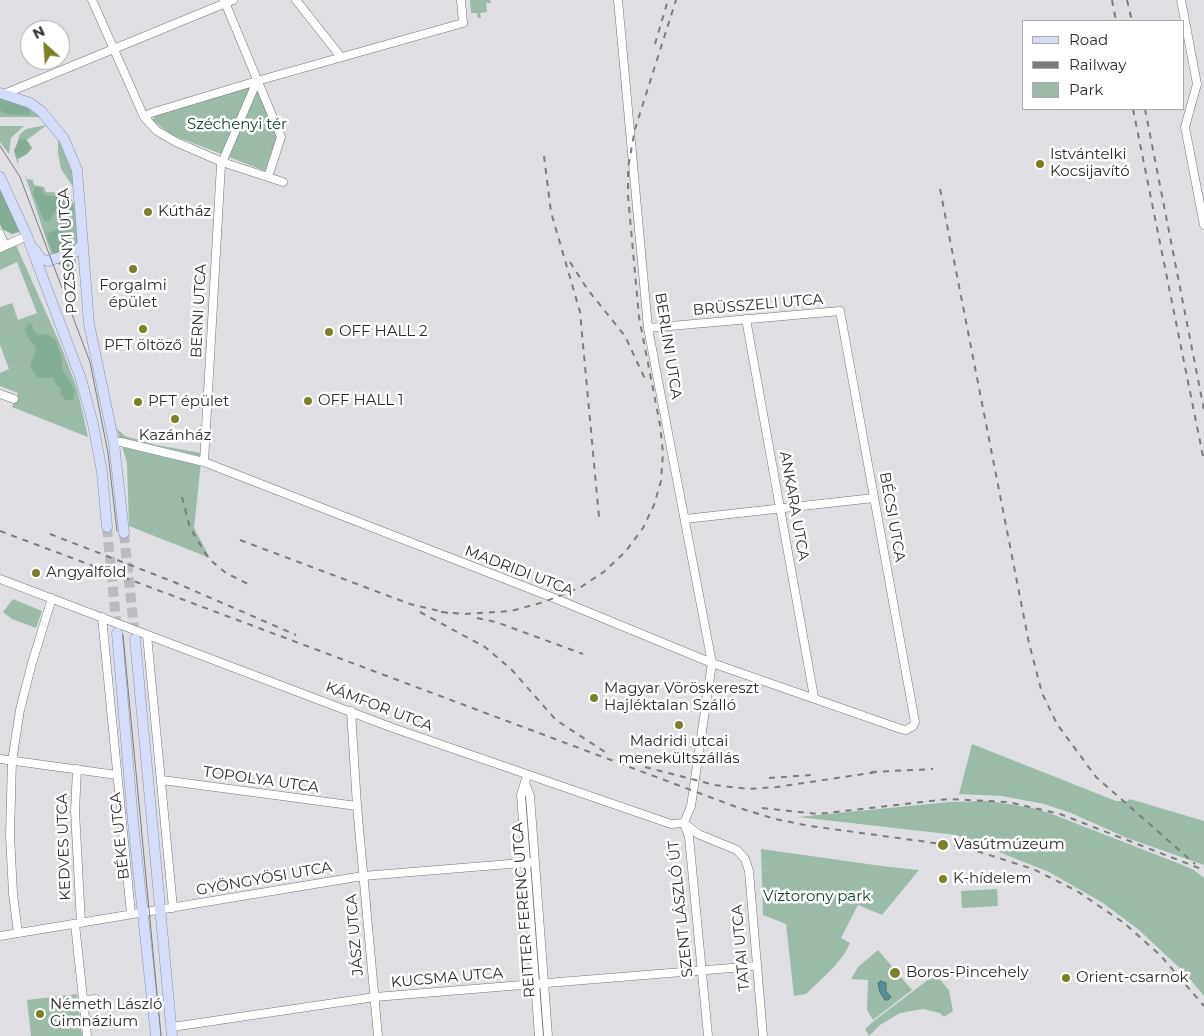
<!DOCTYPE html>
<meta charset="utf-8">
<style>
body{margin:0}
#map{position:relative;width:1204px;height:1036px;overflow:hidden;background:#dfdfe3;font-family:Montserrat,sans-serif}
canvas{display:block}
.legend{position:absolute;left:1022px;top:20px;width:162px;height:90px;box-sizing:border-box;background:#fff;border:1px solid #aaabab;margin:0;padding:6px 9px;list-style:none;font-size:15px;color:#2b2c2d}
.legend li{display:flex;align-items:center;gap:10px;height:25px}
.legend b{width:25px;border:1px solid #aaabab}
.north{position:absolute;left:20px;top:20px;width:50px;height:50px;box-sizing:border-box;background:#fff;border:1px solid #aaabab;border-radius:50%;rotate:334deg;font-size:14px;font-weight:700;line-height:20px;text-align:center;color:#2b2c2d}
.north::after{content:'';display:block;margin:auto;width:18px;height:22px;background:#7d8029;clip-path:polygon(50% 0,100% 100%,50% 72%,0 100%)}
</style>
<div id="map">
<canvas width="1204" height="1036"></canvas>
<ul class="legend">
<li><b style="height:6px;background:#d4dcf7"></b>Road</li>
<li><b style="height:6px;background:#7c7c7e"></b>Railway</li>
<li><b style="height:14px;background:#9bbba8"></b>Park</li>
</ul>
<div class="north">N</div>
</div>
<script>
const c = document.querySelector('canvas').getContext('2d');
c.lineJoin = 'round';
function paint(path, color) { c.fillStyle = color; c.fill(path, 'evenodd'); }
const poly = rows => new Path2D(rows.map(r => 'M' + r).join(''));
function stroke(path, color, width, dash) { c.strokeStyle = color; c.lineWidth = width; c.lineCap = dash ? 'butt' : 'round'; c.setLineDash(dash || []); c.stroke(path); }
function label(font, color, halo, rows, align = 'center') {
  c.font = font + ' Montserrat,sans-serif'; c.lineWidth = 5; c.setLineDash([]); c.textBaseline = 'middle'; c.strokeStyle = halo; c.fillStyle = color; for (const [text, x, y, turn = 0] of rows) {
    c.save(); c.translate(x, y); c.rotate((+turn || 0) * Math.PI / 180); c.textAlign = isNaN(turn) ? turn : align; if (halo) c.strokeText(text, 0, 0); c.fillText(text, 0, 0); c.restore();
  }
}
paint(poly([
 [470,0,490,0,491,3,486,3,487,12,480,13,481,18,478,18,477,13,471,13],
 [255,86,277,136,265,171,172,135,152,120,158,113],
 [0,97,26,105,41,117,0,117],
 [47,125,24,142,19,153,18,165,14,152,20,134,26,129],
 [0,126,24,126,11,138,9,154,0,142],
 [58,139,73,172,74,188,61,169,58,153],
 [25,175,27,179,33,180,34,185,44,187,46,192,68,193,77,209,79,240,74,248,52,257],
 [16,245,60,344,77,388,88,437,12,407,18,393,0,386,0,373,9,369,0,345,0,307,12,303,18,320,37,313,17,262,0,270,0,252],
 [117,429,125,436,156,445,202,453,194,528,210,558,129,526,127,463],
 [13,599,42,611,36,628,12,619,3,612],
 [972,744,1116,801,1127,801,1130,799,1204,821,1204,865,1127,838,1071,813,1044,804,1002,796,959,794],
 [989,801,1033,808,1052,814,1180,864,1194,870,1204,878,1204,996,1184,972,1139,930,1103,903,1049,872,956,835,798,817,949,802],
 [761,849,889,867,919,870,882,915,858,905,841,938,850,943,845,953,834,967,806,994,794,996,786,924,763,915],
 [997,889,998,906,962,908,961,891],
 [878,950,912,990,873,1020,867,1010,868,980,851,979,858,967],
 [938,977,949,990,953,1011,944,1017,940,1013,923,1009,900,1013,880,1025,869,1036,865,1029,875,1020,929,979],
 [77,994,82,1036,31,1036,27,1000]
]), '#9bbba8');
paint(poly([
 [0,98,29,109,30,115,6,114,0,110],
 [20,139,26,139,32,148,27,154,18,159,14,150],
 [0,186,21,230,19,232,12,234,2,229,0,224],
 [35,187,41,188,44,195,70,199,74,209,72,213,62,215,54,212,50,221,44,221,33,193],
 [67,226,70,227,72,245,58,253,53,253,47,237,48,234,59,227],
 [71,255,76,260,74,291,71,296,69,295,67,271,57,263],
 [29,323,32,324,33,330,38,335,48,334,56,341,62,359,62,369,75,390,73,400,66,400,61,395,60,387,55,384,53,378,39,378,33,372,30,365,36,352,35,346,29,340,25,330]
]), '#83ad94');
const water = poly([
 [881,981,886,983,886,991,891,997,888,1000,885,1000,880,992,878,983,881,981]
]);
paint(water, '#578d94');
stroke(water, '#4a7075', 1);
stroke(poly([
 [107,527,117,631],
 [124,533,135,638]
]), '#bbbbbf', 10, [10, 5]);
const minor = poly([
 [92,0,144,117],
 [224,0,281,137,268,177],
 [296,0,341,57],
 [618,0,648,328,712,663,691,806,684,823],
 [1181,0,1197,84],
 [1197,84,1185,127,1204,225],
 [4,94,233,0],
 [283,182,222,162,176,142,157,131,144,117,151,113,257,81,463,23,461,0],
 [0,234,5,246],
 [0,248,27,236],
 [746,319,814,697],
 [0,394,14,399],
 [114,443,121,442,204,462,554,598,712,663,901,729,906,730,913,726,915,722,840,311,648,328],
 [204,462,221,165,257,81],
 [685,519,874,498],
 [0,579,393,728,671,824,684,823,698,834,737,850,745,859,749,871,763,1036],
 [102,617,131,914],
 [147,635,173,908],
 [351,711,357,806,378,1036],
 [0,759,117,775],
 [77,769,75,811,81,923],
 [527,776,521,795,539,1036],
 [162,780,357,806],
 [525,783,530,796,548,1036],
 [684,823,689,837,708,1036],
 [75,924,87,1036],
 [18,933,13,894,10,835,12,761,20,710,32,663,52,598],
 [0,936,363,876,534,862],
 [83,1000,96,999],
 [172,1027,375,997,756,966]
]);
const major = poly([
 [0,93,30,103,41,111,64,139,77,170,89,324,114,443,124,533],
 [0,177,27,236,81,379,93,424,102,472,107,527],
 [35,250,41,259,48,261,75,252,83,244],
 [117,633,133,822,156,1036],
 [135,639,172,1036]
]);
stroke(minor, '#757578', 9);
stroke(major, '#868fac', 11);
stroke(minor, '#fff', 8);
stroke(major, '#d4dcf7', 10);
stroke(poly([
 [0,146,20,177,90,362,108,453,117,531],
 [123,635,161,1036]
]), '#7c7c7e', 1);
stroke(poly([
 [1112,0,1116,21],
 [1127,0,1132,21],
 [655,44,668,0],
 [1133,109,1204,461],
 [1145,109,1204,410],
 [544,156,551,212,580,312,599,517],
 [940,189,1029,643,1042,693,1057,724,1096,777,1195,864],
 [570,262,588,290,625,336,645,379],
 [182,497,190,528,209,559,226,573,252,586],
 [0,531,739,808,775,819,810,826,964,847,1033,869,1077,891,1124,923,1161,956,1204,1006],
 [50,534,174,582,296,635],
 [240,540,410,604,448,613],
 [420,612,485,647,512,670,556,720,605,752],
 [441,612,465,614,511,611,544,602,581,587,605,571,626,551,643,528,654,505,661,481,663,453,660,425,639,317,628,196,628,168,635,129,676,0],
 [477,618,496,622,583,654],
 [645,767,715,785,748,789,777,787,877,772],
 [871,772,933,769],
 [769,778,811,775],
 [762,808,818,814,948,799,1008,802,1060,814,1204,870]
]), '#7c7c7e', 2, [6, 6]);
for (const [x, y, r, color] of [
 [1040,164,5,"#7d8029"],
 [148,212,5,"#7d8029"],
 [133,269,5,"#7d8029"],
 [143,329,5,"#7d8029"],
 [329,332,5,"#7d8029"],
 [308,401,5,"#7d8029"],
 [138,402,5,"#7d8029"],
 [175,419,5,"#7d8029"],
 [36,573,5,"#7d8029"],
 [594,698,5,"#7d8029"],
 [679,725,5,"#7d8029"],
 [943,845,6,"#7d8029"],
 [943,879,5,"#7d8029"],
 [895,973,6,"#7d8029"],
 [1066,978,5,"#7d8029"],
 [40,1014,5,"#7d8029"]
]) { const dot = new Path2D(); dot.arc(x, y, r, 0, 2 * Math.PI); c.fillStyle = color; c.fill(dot); stroke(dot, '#fff', 2); }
label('15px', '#0f442c', '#fff', [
 ["Széchenyi tér",237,125],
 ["Víztorony park",817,897]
]);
label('15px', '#2b2c2d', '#fff', [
 ["Istvántelki",1050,155],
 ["Kocsijavító",1050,172],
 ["Kútház",158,212],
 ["Forgalmi",133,286,"center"],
 ["épület",133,303,"center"],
 ["OFF HALL 2",339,332],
 ["PFT öltöző",143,346,"center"],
 ["OFF HALL 1",318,401],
 ["PFT épület",148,402],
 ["Kazánház",175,436,"center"],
 ["Angyalföld",46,573],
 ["Magyar Vöröskereszt",604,689],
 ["Hajléktalan Szálló",604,706],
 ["Madridi utcai",679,742,"center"],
 ["menekültszállás",679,759,"center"],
 ["Vasútmúzeum",954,845],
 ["K-hídelem",953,879],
 ["Boros-Pincehely",906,973],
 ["Orient-csarnok",1076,978],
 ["Németh László",50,1005],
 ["Gimnázium",50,1022]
], 'left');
label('15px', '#2b2c2d', '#fff', [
 ["POZSONYI UTCA",68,251,-94],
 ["BRÜSSZELI UTCA",758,305,-5],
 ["BERNI UTCA",199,311,-87],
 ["BERLINI UTCA",668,346,81],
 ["ANKARA UTCA",794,506,80],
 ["BÉCSI UTCA",892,517,80],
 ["MADRIDI UTCA",519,571,21],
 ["KÁMFOR UTCA",379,707,21],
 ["TOPOLYA UTCA",261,780,8],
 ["BÉKE UTCA",120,836,-96],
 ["KEDVES UTCA",64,847,-92],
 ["GYÖNGYÖSI UTCA",264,879,-10],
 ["SZENT LÁSZLÓ ÚT",681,909,-96],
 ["REITTER FERENC UTCA",524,910,-94],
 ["JÁSZ UTCA",355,935,-95],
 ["TATAI UTCA",741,948,-95],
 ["KUCSMA UTCA",447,978,-5]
]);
</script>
